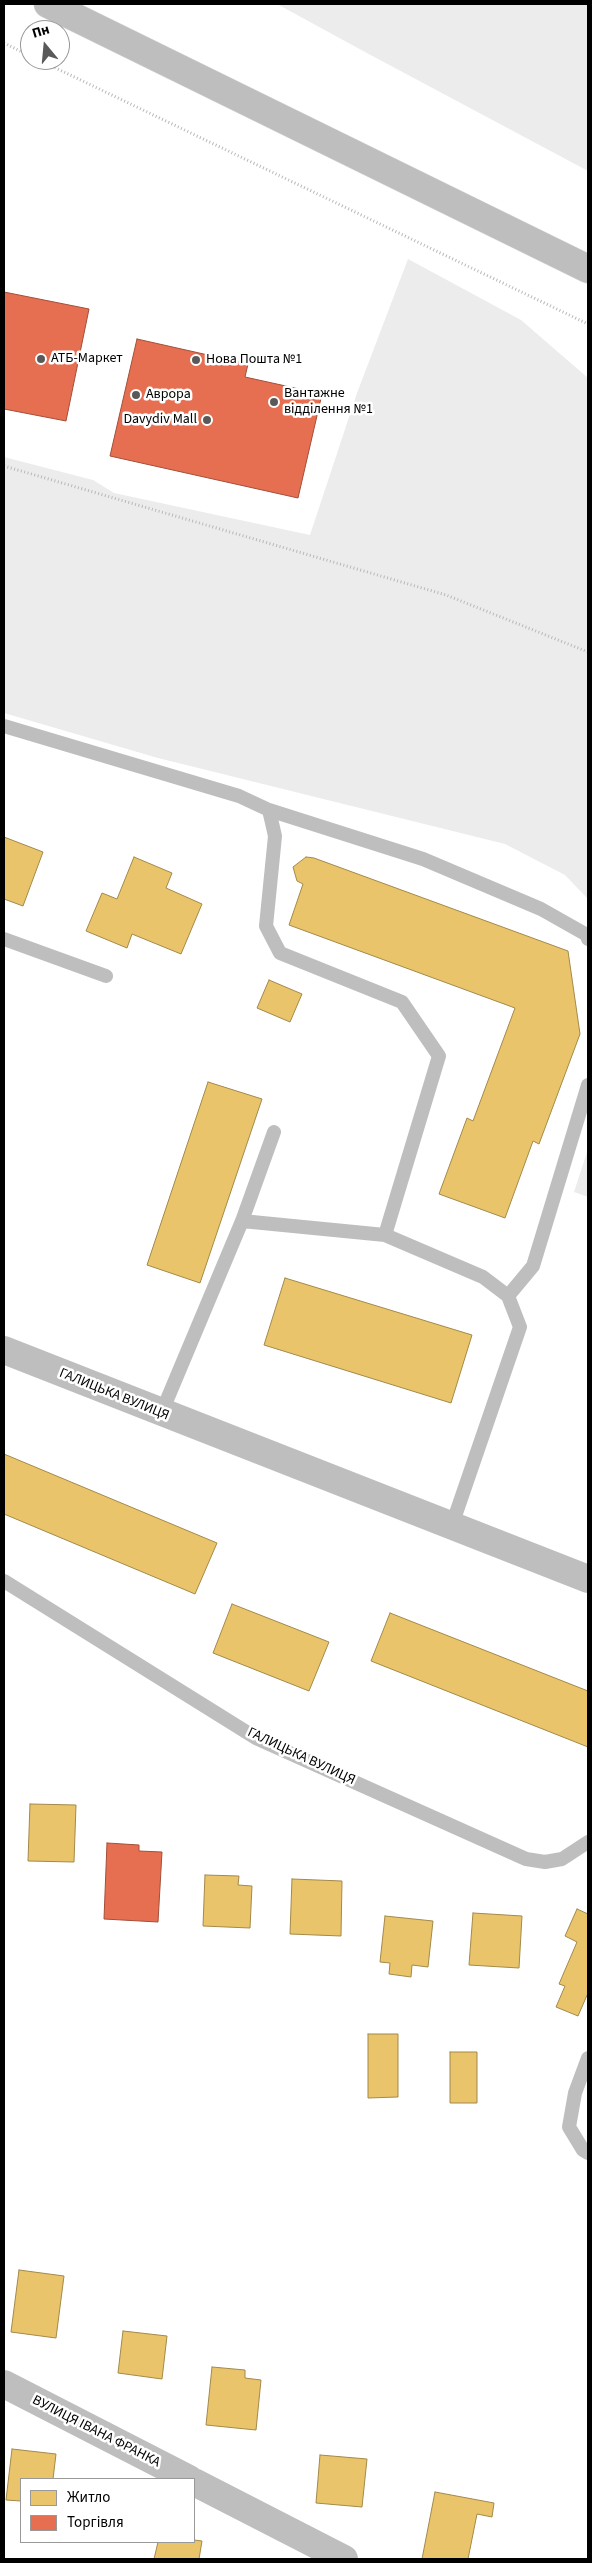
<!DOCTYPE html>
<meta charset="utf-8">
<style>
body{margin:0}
#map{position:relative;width:592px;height:2563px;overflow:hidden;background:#fff;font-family:"Source Sans 3",sans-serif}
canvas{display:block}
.frame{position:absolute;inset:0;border:5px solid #000;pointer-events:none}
.legend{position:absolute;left:20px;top:2478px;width:175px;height:65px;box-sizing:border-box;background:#fff;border:1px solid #999;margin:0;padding:6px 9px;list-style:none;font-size:15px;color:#000}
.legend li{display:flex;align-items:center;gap:10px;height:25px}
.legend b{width:25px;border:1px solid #999}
.north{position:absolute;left:20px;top:20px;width:50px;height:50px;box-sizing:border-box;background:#fff;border:1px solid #999;border-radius:50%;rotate:343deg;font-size:14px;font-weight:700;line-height:20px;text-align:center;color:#000}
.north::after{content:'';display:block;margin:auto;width:18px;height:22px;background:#595959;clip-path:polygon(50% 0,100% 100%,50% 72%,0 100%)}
</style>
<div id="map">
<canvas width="592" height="2563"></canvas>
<div class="frame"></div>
<ul class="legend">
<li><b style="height:14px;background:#e9c46a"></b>Житло</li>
<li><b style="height:14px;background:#e76f51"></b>Торгівля</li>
</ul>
<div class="north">Пн</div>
</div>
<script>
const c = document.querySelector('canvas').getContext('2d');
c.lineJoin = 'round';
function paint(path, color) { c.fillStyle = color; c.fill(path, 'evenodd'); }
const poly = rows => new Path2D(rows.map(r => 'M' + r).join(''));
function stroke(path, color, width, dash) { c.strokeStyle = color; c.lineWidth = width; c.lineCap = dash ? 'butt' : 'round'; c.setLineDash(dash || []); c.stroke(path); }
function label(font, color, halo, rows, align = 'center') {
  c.font = font + ' "Source Sans 3",sans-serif'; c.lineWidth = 5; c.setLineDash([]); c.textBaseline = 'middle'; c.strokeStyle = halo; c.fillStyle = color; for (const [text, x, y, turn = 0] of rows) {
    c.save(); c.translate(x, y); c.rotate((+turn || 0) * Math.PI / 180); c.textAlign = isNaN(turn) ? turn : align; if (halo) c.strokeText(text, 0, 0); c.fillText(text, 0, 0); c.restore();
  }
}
paint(poly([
 [277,4,588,4,588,171,365,52],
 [408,259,521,320,588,378,588,899,565,875,505,844,158,758,4,713,4,457,93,480,114,493,310,535,357,393],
 [588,1149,588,1197,574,1192]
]), '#ececec');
const homes = poly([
 [4,837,43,852,23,906,4,899,4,837],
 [134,857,172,873,166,888,202,904,181,954,132,934,127,948,86,931,102,893,117,899,134,857],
 [306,857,314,858,568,951,580,1034,539,1144,533,1141,505,1218,439,1194,467,1118,473,1121,515,1008,289,925,303,884,297,881,293,867,306,857],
 [269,980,302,994,290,1022,257,1008,269,980],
 [208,1082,262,1099,200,1283,147,1265,208,1082],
 [285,1278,472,1335,451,1403,264,1345,285,1278],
 [4,1454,217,1543,195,1594,4,1514,4,1454],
 [232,1604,329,1642,309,1691,213,1653,232,1604],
 [390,1613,588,1691,588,1747,371,1661,390,1613],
 [30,1804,76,1805,74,1862,28,1861,30,1804],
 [205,1875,239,1876,238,1885,252,1886,250,1928,203,1926,205,1875],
 [292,1879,342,1881,341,1936,290,1934,292,1879],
 [577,1909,588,1914,588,1993,578,2016,556,2007,565,1986,559,1984,577,1942,565,1936,577,1909],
 [473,1913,522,1916,519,1968,469,1965,473,1913],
 [385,1916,433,1921,428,1967,412,1965,411,1977,389,1974,390,1963,380,1962,385,1916],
 [368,2034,398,2034,398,2097,368,2098,368,2034],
 [450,2052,477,2052,477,2103,450,2103,450,2052],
 [19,2270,64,2276,56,2338,11,2332,19,2270],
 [123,2331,167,2336,162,2379,118,2373,123,2331],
 [212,2367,245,2370,245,2378,261,2380,256,2430,206,2425,212,2367],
 [12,2449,56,2454,53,2479,21,2479,21,2501,6,2500,12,2449],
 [320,2455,367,2459,362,2507,316,2503,320,2455],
 [435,2492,494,2503,492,2517,477,2514,468,2559,422,2559,435,2492],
 [194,2540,202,2541,199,2559,154,2559,158,2542,194,2542,194,2540]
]);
paint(homes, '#e9c46a');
stroke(homes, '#a3894a', 1);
const shops = poly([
 [4,292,89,309,66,421,4,409,4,292],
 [137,339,248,364,245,377,322,394,298,498,110,456,137,339],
 [107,1843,139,1845,139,1851,162,1852,158,1922,104,1919,107,1843]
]);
paint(shops, '#e76f51');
stroke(shops, '#a24e39', 1);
const primary = poly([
 [48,4,588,269]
]);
stroke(primary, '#dbdbdb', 29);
stroke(poly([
 [4,43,30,56],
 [39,60,588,324],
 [4,466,446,595,588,652]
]), '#b9b9b9', 3, [1, 2.5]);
stroke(poly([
 [4,726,239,796,269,810,275,836,266,926,280,953,402,1002,439,1056,385,1235],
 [269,810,423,859,541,909,587,935,588,939],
 [4,939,106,976],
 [242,1221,385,1235,483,1277,508,1296,520,1327,452,1525],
 [508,1296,533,1266,588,1085],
 [161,1414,242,1221,274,1132],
 [4,1581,256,1738,526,1859,545,1862,562,1859,588,1842],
 [588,2058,575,2093,569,2127,583,2150,588,2153]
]), '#bebebe', 14);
stroke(poly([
 [4,1350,588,1579],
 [4,2384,189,2479],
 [194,2482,344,2559]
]), '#bebebe', 28);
stroke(primary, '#bebebe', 28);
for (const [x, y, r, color] of [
 [41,359,5,"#595959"],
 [196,360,5,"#595959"],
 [136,395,5,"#595959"],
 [274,402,5,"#595959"],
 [207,420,5,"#595959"]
]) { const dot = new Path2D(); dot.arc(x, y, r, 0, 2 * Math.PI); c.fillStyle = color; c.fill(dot); stroke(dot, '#fff', 2); }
label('14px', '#000', '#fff', [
 ["АТБ-Маркет",51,359],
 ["Нова Пошта №1",206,360],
 ["Вантажне",284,394],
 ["відділення №1",284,410],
 ["Аврора",146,395],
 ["Davydiv Mall",197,420,"right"]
], 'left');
label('14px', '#000', '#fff', [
 ["ГАЛИЦЬКА ВУЛИЦЯ",114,1395,22],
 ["ГАЛИЦЬКА ВУЛИЦЯ",301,1757,25],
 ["ВУЛИЦЯ ІВАНА ФРАНКА",96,2432,27]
]);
</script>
